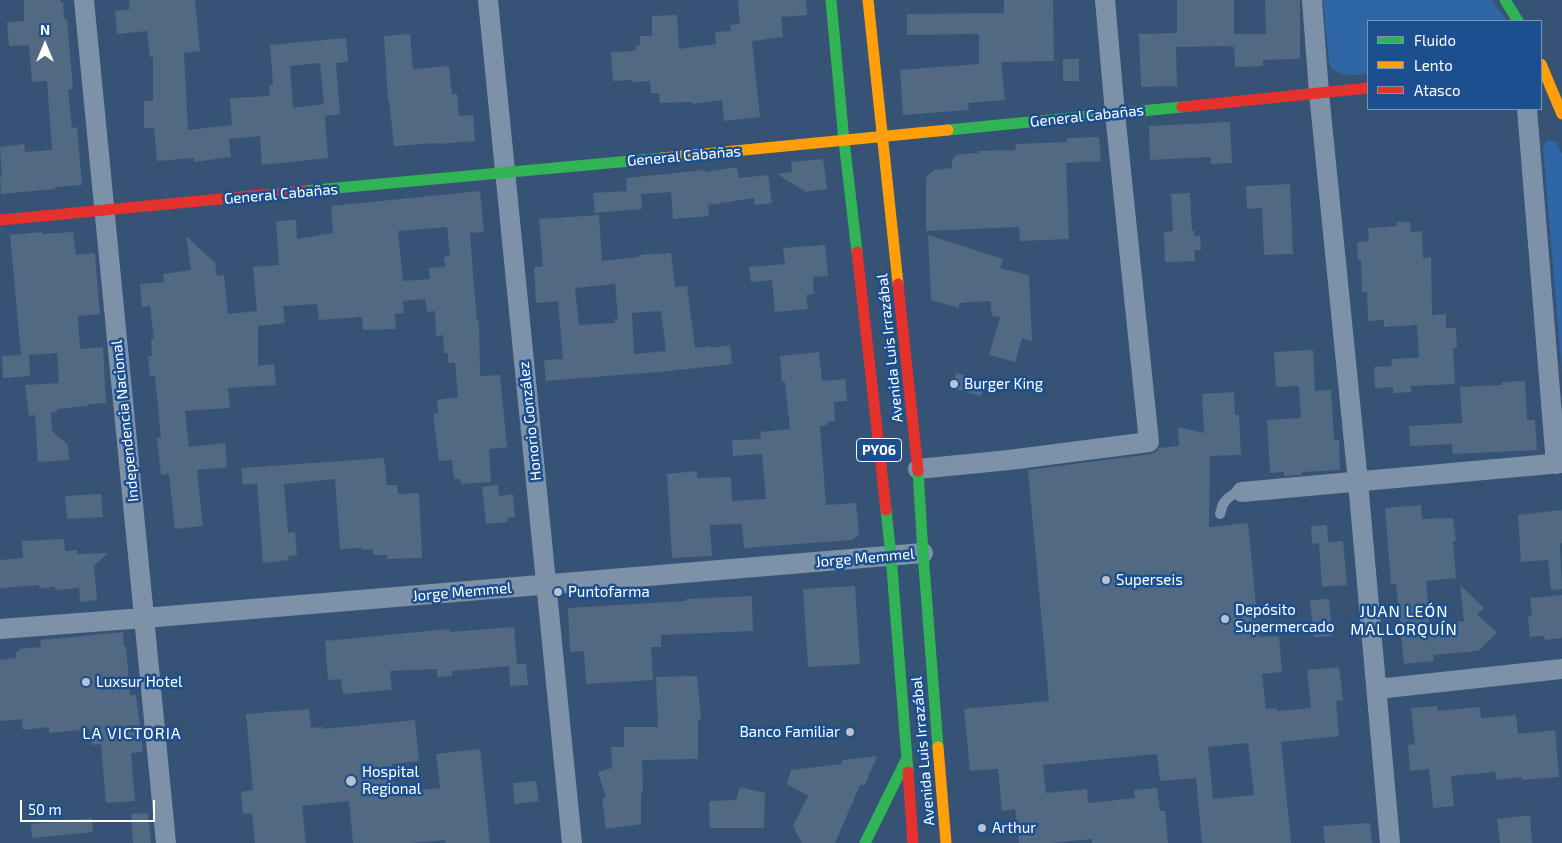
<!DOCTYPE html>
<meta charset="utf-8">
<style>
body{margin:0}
#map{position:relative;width:1562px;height:843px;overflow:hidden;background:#365274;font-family:"Exo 2",sans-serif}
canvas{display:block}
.legend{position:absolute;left:1367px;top:20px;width:175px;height:90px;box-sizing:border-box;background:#1b4f8f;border:1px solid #7695bc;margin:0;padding:6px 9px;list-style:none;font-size:15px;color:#fff}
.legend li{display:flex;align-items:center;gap:10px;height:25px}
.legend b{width:25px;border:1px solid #7695bc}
.north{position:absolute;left:20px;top:20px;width:50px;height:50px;-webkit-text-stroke:4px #1b4f8f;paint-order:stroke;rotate:0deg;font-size:14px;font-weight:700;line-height:20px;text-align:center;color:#fff}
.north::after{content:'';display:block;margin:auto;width:18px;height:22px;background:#fff;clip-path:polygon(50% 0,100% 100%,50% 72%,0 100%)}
.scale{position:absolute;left:20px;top:800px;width:135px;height:22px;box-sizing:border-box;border:2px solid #fff;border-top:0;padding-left:6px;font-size:15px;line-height:18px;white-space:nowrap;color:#fff;-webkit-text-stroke:4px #1b4f8f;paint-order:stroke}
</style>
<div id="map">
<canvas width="1562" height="843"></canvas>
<ul class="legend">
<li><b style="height:6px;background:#30b455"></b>Fluido</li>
<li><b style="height:6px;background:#ff9f0a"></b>Lento</li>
<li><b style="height:6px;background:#e5322d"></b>Atasco</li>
</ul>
<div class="north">N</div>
<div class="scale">50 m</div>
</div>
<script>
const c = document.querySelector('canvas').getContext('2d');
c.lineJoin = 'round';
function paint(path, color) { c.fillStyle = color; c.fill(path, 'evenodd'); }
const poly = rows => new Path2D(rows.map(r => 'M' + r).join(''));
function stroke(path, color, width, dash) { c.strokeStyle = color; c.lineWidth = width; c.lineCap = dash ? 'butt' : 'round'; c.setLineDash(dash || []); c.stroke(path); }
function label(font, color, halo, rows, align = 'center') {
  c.font = font + ' "Exo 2",sans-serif'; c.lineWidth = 5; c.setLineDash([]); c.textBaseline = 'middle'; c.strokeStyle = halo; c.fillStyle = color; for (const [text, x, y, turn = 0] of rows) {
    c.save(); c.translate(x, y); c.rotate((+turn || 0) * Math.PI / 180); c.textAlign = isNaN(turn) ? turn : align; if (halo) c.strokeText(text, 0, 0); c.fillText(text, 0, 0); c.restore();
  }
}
paint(poly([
 [1323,0,1492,0,1507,21,1368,21,1368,74,1344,75,1331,68,1329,62],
 [1549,140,1556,142,1562,154,1562,374,1543,148,1546,141]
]), '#2f66a5');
paint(poly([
 [24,0,60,0,60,2,63,2,64,19,67,19,73,89,68,90,72,128,77,127,82,185,55,187,55,189,1,194,0,177,2,177,0,147,24,144,25,152,52,150,47,81,32,82,29,45,9,46,7,22,24,21],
 [129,0,195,0,200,51,184,53,188,130,232,125,230,98,270,96,269,85,273,85,270,45,346,38,348,62,336,63,340,114,325,116,320,63,290,66,293,108,324,104,328,158,262,165,260,136,229,139,231,157,194,162,194,158,157,161,154,128,144,128,144,101,153,101,153,57,150,57,147,31,117,34,115,11,130,9],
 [738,0,806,0,807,15,781,17,783,37,752,41,760,117,724,121,722,100,692,104,692,102,660,103,659,93,651,93,650,81,632,82,632,80,613,81,611,52,636,51,636,45,640,45,640,36,652,36,652,16,677,15,679,49,716,44,715,32,731,31,730,25,740,24],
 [1004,0,1053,0,1054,61,1001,62,1005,100,968,103,969,110,903,115,900,70,979,64,979,34,907,35,907,14,1004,13],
 [1177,0,1234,0,1234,34,1266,34,1265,0,1300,0,1300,59,1263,60,1263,66,1235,67,1234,39,1235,46,1176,47,1177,86,1141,87,1139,34,1177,33],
 [410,34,413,69,449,66,452,94,457,94,459,116,473,115,475,141,437,144,437,143,394,146,389,101,388,101,384,36],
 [1063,59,1079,59,1079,81,1063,81],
 [1230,122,1232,163,1211,164,1211,157,1150,160,1149,126],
 [1099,137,1101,161,1066,163,1069,239,1020,241,1019,227,926,231,926,178,929,174,935,170,952,168,952,161,955,156,960,154,979,153,978,151,1016,150,1015,144,1067,142,1067,138],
 [823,159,827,189,806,192,777,174,792,172,791,162],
 [737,167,739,178,768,175,772,203,755,205,754,198,708,205,709,216,673,219,671,192,641,194,642,209,595,213,593,193,627,191,626,178,705,170,705,172],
 [1290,184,1293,254,1264,255,1262,208,1247,209,1246,186],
 [480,191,484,232,470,233,474,287,477,321,479,321,480,376,500,375,507,447,489,449,491,482,461,484,460,479,454,479,452,460,439,461,433,414,438,413,437,400,458,397,455,363,448,363,448,353,444,353,443,335,436,336,435,311,427,312,425,299,403,301,404,313,395,314,396,329,363,330,362,317,319,320,317,304,283,306,285,323,258,326,258,366,274,364,276,385,228,388,230,408,185,411,189,447,225,443,227,467,197,470,203,526,175,529,169,474,161,475,157,438,161,438,155,376,150,376,148,356,152,356,151,339,154,339,150,306,142,307,140,284,164,282,163,274,191,270,186,236,215,263,217,276,224,275,228,314,257,311,253,267,279,265,276,221,296,220,297,239,333,233,331,206],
 [447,227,450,256,444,257,445,267,429,268,430,279,403,281,398,231],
 [1190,193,1192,231,1194,230,1194,236,1200,236,1201,250,1194,250,1195,261,1165,262,1164,232,1173,231,1171,194],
 [599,215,602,261,639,257,639,255,671,253,675,287,687,286,695,348,710,346,710,348,730,345,732,364,669,371,546,381,544,360,563,359,558,301,536,303,534,267,543,267,539,219],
 [615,284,618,319,614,319,615,323,579,325,575,288],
 [661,311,666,351,634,354,632,313],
 [1397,222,1410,222,1411,232,1422,231,1423,258,1431,257,1432,315,1446,314,1446,328,1456,328,1457,348,1453,348,1455,384,1411,386,1411,392,1393,393,1393,387,1375,388,1374,367,1392,366,1391,359,1419,358,1417,325,1384,327,1384,320,1368,321,1367,292,1362,292,1361,260,1358,260,1357,242,1369,241,1368,228,1397,226],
 [42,232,42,234,73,232,76,255,95,253,100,314,78,316,80,349,103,347,106,403,88,404,88,406,57,409,57,412,51,413,52,431,68,445,69,460,38,462,35,415,29,416,25,385,59,383,57,353,29,355,30,376,3,378,2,356,21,355,10,235],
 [928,235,1003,259,1000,268,1029,275,1032,341,1022,338,1015,362,989,355,1000,317,992,316,990,301,959,303,959,308,931,300],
 [825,245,828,276,813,277,814,294,806,295,808,309,775,312,772,280,751,282,749,267,785,264,783,248],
 [1313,350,1315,391,1331,390,1334,440,1339,440,1340,470,1302,472,1302,475,1284,476,1284,472,1270,473,1267,420,1301,418,1299,386,1276,387,1274,352],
 [819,352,822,381,845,379,847,401,834,402,835,421,827,422,827,425,820,426,826,505,856,503,859,534,852,540,744,548,742,524,710,525,712,556,672,558,667,474,697,471,697,478,731,477,732,501,766,499,762,454,733,456,732,440,761,439,760,432,790,429,785,382,782,382,780,356],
 [956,373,985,381,981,396,952,388],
 [1525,381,1527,420,1535,420,1537,450,1453,454,1452,444,1410,446,1409,426,1462,423,1460,387,1502,385,1502,382],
 [1234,392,1235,415,1239,415,1241,455,1210,456,1209,527,1248,523,1259,637,1279,636,1282,672,1262,674,1266,709,1277,708,1277,711,1311,708,1307,670,1339,667,1343,700,1336,701,1339,736,1281,742,1291,843,1202,843,1196,778,1160,781,1157,754,1043,765,1046,793,1087,789,1088,803,1135,798,1134,790,1157,788,1160,811,1165,811,1168,843,1092,843,1092,839,1052,843,1019,843,1015,809,1002,811,998,769,970,771,964,709,1049,701,1028,470,1151,454,1156,452,1159,448,1179,446,1178,427,1204,433,1202,394],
 [1248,743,1254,795,1213,799,1208,747],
 [384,458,387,485,397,485,398,494,419,493,422,558,387,559,387,555,373,555,373,549,363,550,362,548,340,549,335,479,284,484,288,533,295,532,297,555,288,556,289,560,263,563,257,483,243,485,241,468],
 [498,485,499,496,513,494,515,517,507,518,507,522,486,524,482,487],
 [101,494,103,517,67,519,65,496],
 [1421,505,1422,519,1453,518,1456,541,1453,541,1456,578,1426,581,1430,624,1464,621,1460,585,1484,608,1477,614,1497,633,1478,651,1433,655,1434,661,1404,664,1396,584,1391,584,1385,508],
 [1562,510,1562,543,1560,544,1562,589,1551,590,1548,560,1521,562,1518,515],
 [1327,525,1328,542,1343,541,1347,585,1322,587,1319,543,1312,544,1311,526],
 [64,539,65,551,77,550,77,554,108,553,94,566,97,600,80,602,79,588,55,590,55,587,39,588,39,585,0,588,0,560,23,558,22,541],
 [855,586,860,664,808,667,803,589],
 [1562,595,1562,638,1545,640,1544,636,1530,637,1528,616,1532,616,1530,598],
 [752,596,753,631,661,635,661,647,651,647,653,680,586,684,584,651,570,652,568,608,686,601,686,599],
 [1329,599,1332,636,1314,637,1310,600],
 [514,627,517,664,526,664,528,685,510,686,509,666,452,671,452,676,437,677,437,669,390,671,392,690,343,694,341,679,328,680,325,641,449,629,450,632],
 [123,632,124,646,126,646,130,695,136,695,143,752,131,753,135,801,106,803,101,744,92,745,90,729,49,733,49,727,23,730,22,719,0,721,0,660,16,658,16,652,19,652,19,649,41,647,40,640],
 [697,676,701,720,698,720,698,759,642,760,643,790,641,795,641,824,606,829,602,798,606,798,598,772,612,768,611,747,624,747,624,727,658,727,656,677],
 [1437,706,1437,711,1480,707,1481,718,1516,715,1518,734,1555,730,1559,777,1522,780,1522,777,1496,780,1495,772,1451,776,1454,806,1433,808,1429,769,1410,771,1408,745,1415,744,1411,708],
 [309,709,311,728,323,727,323,729,415,720,419,761,392,764,395,793,440,788,436,754,480,749,490,843,446,843,445,840,411,843,353,843,349,801,302,806,306,843,255,843,252,813,243,814,241,792,253,790,246,714],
 [877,756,865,785,860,785,835,843,802,843,793,826,808,796,787,784,791,770,842,764,842,760],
 [536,781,539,801,514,804,513,783],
 [740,787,765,793,764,828,710,828,709,801,736,800],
 [148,813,151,843,133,843,131,814],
 [1530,815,1532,843,1500,843,1497,819],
 [92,818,93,832,32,838,31,824],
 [1370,823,1372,843,1325,843,1323,826]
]), '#526984');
stroke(poly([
 [1220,514,1223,504,1228,498,1235,493,1242,492]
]), '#7d92a8', 10);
stroke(poly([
 [84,0,166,843],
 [488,0,572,843],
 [1312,0,1319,93,1358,482,1390,843],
 [1527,109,1556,464],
 [918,469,1009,460,1149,442,1115,113,1105,0],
 [1242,492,1562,463],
 [0,629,144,618,923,553],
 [1377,689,1562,669]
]), '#7d92a8', 20);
stroke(poly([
 [831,0,844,141,857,252],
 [1505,0,1518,21],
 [948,130,1182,107],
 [304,191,663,158],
 [918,471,923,553,938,747],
 [886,510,891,556,908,772],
 [865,843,906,760]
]), '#30b455', 11);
stroke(poly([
 [868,0,898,284],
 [1541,64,1562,114],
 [663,158,948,130],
 [938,747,946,843]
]), '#ff9f0a', 11);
stroke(poly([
 [1182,107,1368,88],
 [0,220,304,191],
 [857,252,886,510],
 [898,284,918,471],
 [908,772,913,843]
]), '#e5322d', 11);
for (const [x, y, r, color] of [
 [954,384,5,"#b9c2ce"],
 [1106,580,5,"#b9c2ce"],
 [558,592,5,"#b9c2ce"],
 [1225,619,5,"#b9c2ce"],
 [86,682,5,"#b9c2ce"],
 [850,732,5,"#b9c2ce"],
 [351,781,6,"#b9c2ce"],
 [982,828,5,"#b9c2ce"]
]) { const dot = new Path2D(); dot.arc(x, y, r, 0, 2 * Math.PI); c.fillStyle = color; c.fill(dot); stroke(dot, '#1b4f8f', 2); }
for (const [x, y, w] of [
 [879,450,45]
]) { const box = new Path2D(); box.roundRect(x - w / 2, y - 11.5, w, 23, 4); c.fillStyle = '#1b4f8f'; c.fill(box); stroke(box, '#fff', 1); }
label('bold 14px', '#fff', null, [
 ["PY06",879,450]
]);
label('15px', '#fff', '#1b4f8f', [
 ["General Cabañas",1087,116,-6],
 ["General Cabañas",684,156,-5],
 ["General Cabañas",281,194,-5],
 ["Avenida Luis Irrazábal",890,348,-96],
 ["Independencia Nacional",125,421,-96],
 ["Honorio González",530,421,-96],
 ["Jorge Memmel",865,558,-5],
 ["Jorge Memmel",462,592,-5],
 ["Avenida Luis Irrazábal",923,751,-95]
]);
label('15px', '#fff', '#1b4f8f', [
 ["Burger King",964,384],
 ["Superseis",1116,580],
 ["Puntofarma",568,592],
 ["Depósito",1235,610],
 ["Supermercado",1235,627],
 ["Luxsur Hotel",96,682],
 ["Banco Familiar",840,732,"right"],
 ["Hospital",362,772],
 ["Regional",362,789],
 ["Arthur",992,828]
], 'left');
c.letterSpacing = '1px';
label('16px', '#fff', '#1b4f8f', [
 ["JUAN LEÓN",1404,612],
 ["MALLORQUÍN",1404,630],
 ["LA VICTORIA",132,734]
]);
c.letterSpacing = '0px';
</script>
